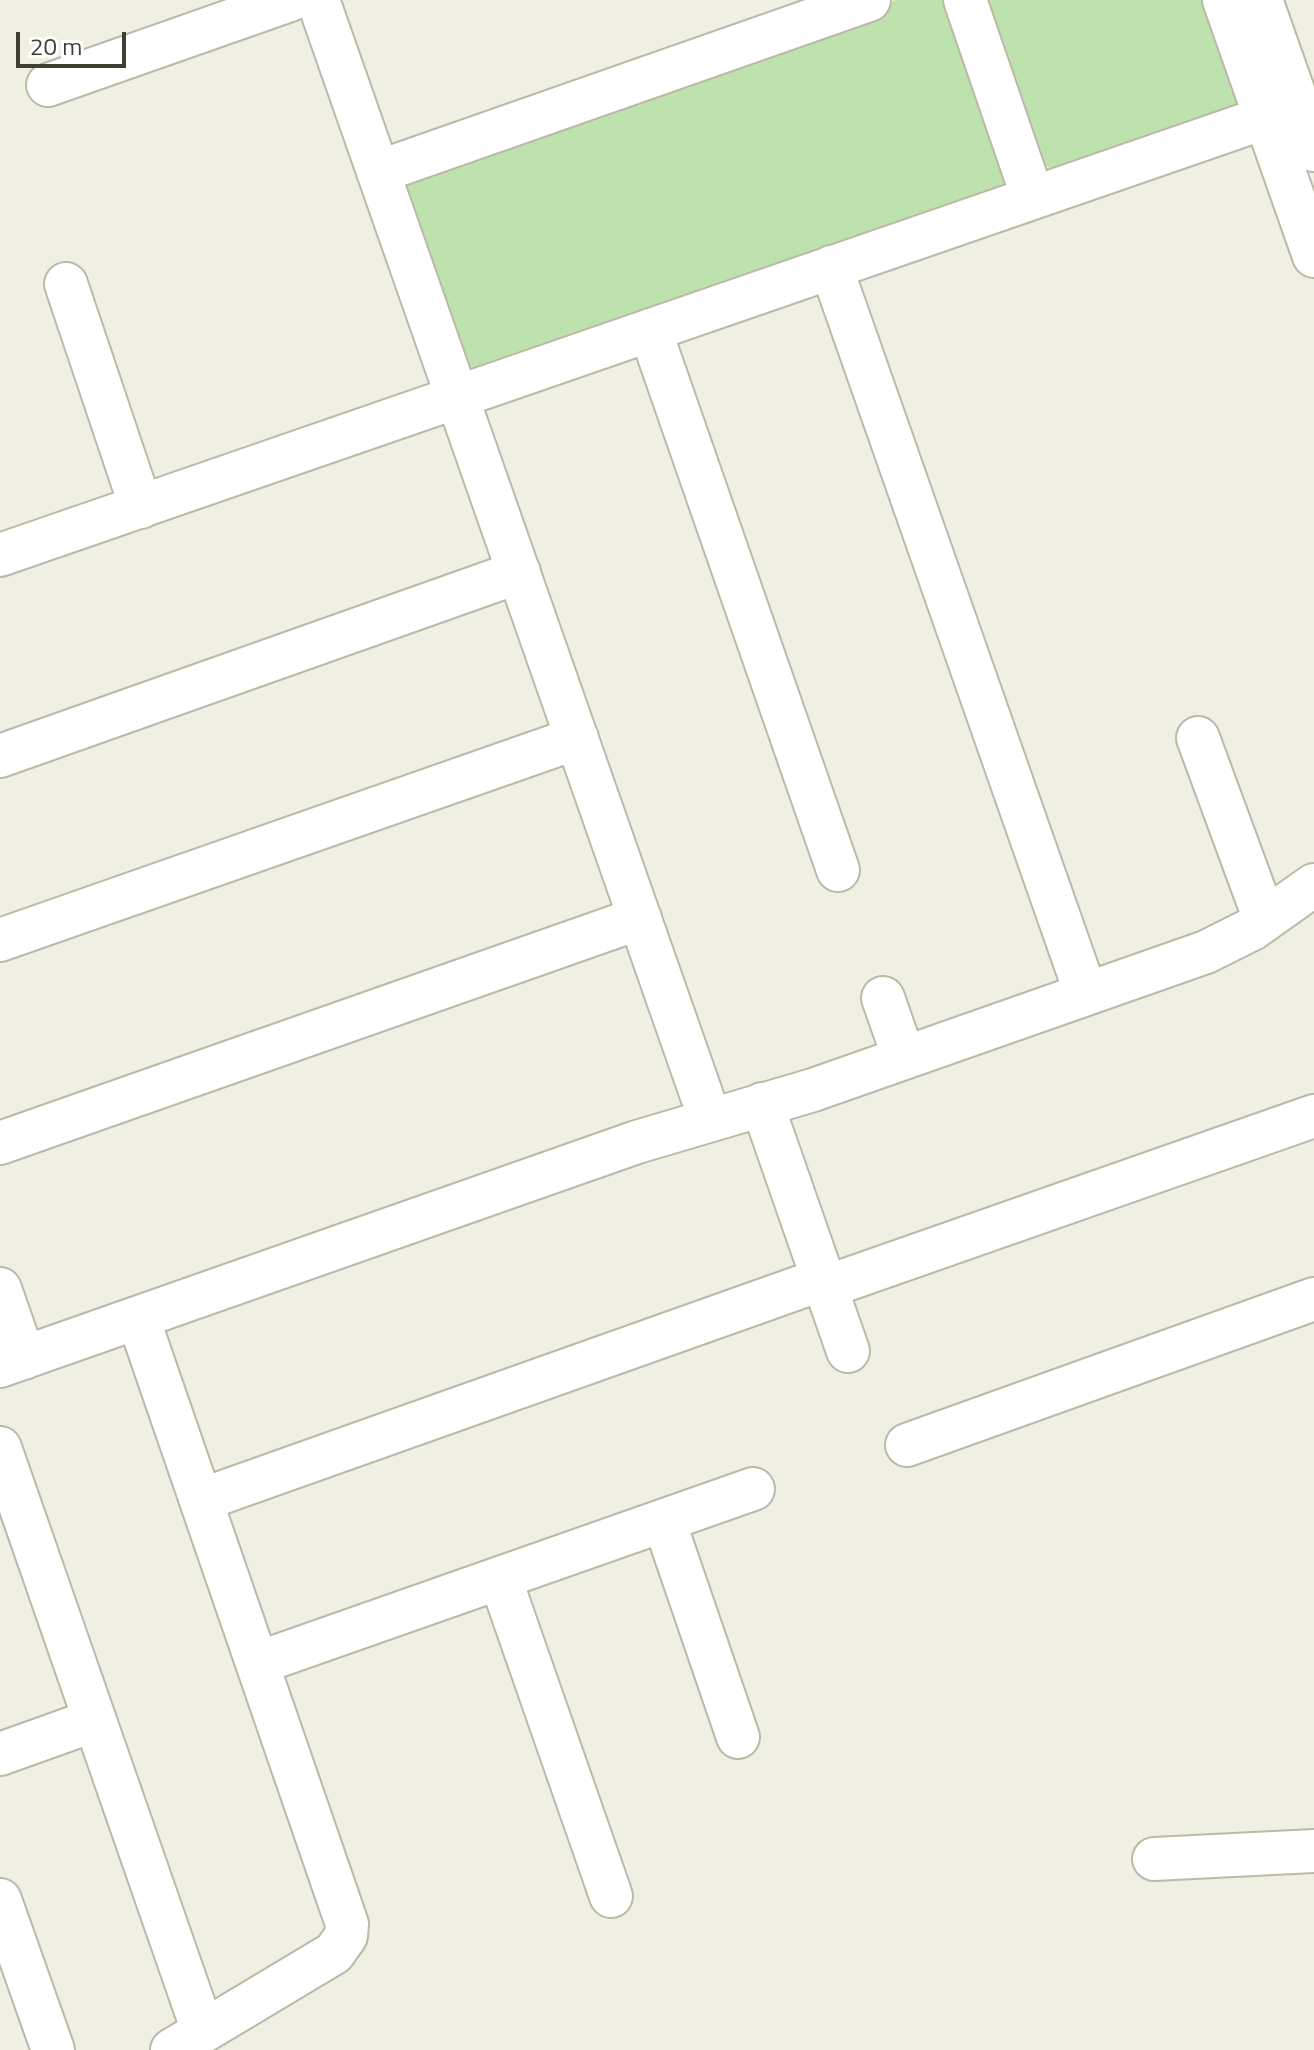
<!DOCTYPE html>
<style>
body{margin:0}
#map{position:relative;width:1314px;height:2050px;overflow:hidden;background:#f0efe3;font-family:"Titillium Web",sans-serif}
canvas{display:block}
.scale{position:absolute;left:16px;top:32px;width:110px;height:36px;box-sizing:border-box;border:4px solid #413f34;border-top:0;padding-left:10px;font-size:24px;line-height:28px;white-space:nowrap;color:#413f34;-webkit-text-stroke:6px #fff;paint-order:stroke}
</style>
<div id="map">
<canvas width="1314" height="2050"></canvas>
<div class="scale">20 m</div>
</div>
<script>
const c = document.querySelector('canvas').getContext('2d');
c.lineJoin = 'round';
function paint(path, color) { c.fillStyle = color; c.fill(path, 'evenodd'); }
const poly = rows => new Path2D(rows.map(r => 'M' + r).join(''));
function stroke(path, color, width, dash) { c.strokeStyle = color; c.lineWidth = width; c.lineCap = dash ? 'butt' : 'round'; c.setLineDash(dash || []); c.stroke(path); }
paint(poly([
 [896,0,949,0,1009,186,469,375,403,182,412,171],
 [983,0,1208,0,1240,98,1233,108,1056,172,1042,163]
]), '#bee2ae');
const minor = poly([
 [318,0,710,1119],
 [965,0,1033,198],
 [1224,0,1314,256],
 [1261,0,1314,150],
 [48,85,290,0],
 [378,172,869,0],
 [831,267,1086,994],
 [66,284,141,507],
 [650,330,838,870],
 [0,555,1299,106],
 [1198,738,1265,920],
 [0,756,519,572],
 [0,940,577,738],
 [883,998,904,1058],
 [762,1104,848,1351],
 [0,1143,640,918],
 [826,1287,1314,1116],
 [0,1289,24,1358],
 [138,1318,347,1924,346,1936,334,1953,172,2050],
 [0,1366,637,1142,813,1090,1206,952,1252,929,1314,885],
 [907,1445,1314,1299],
 [0,1448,203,2031],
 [201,1500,823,1279],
 [664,1521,738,1737],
 [500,1578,611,1896],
 [258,1663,753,1489],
 [0,1754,95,1720],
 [1154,1859,1314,1851],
 [0,1900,53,2050]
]);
stroke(minor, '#bbb9a7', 46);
stroke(minor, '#fff', 42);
</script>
